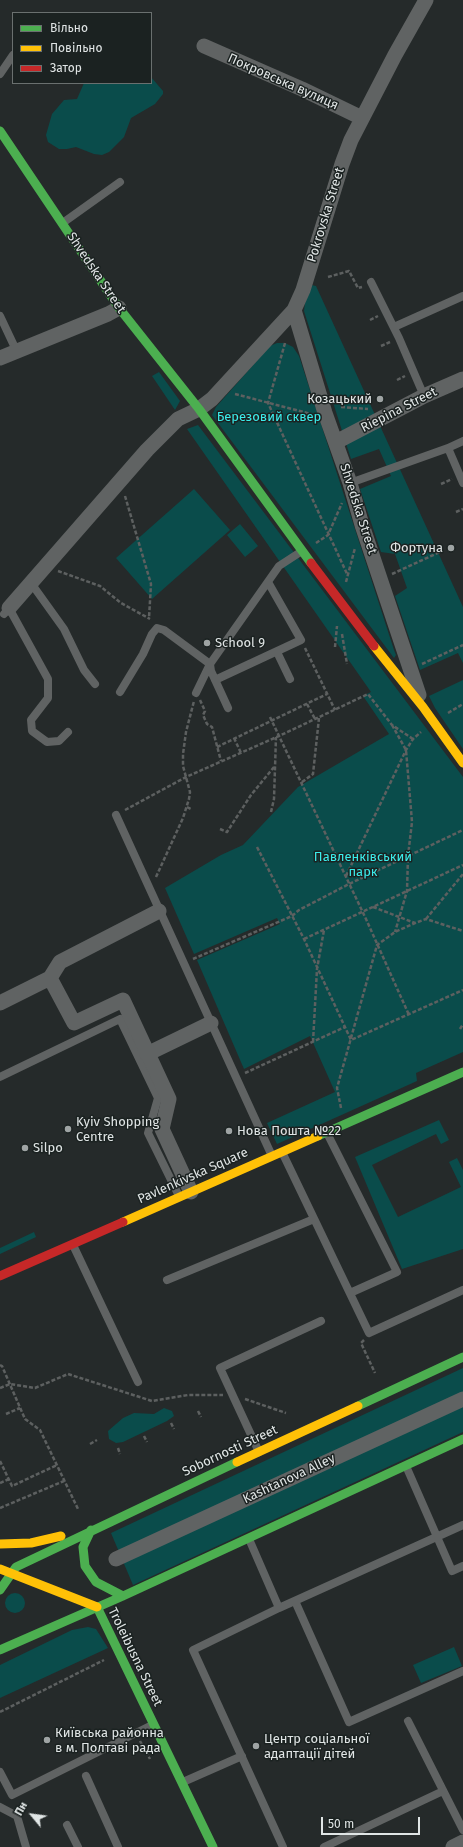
<!DOCTYPE html>
<meta charset="utf-8">
<style>
body{margin:0}
#map{position:relative;width:463px;height:1847px;overflow:hidden;background:#252a2a;font-family:"Fira Sans",sans-serif}
canvas{display:block}
.legend{position:absolute;left:12px;top:12px;width:140px;height:72px;box-sizing:border-box;background:#1b2221;border:1px solid #6a706f;margin:0;padding:5px 7px;list-style:none;font-size:12px;color:#e0e5e5}
.legend li{display:flex;align-items:center;gap:8px;height:20px}
.legend b{width:20px;border:1px solid #6a706f}
.north{position:absolute;left:12px;top:1795px;width:40px;height:40px;-webkit-text-stroke:3px #1b2221;paint-order:stroke;rotate:299deg;font-size:11px;font-weight:700;line-height:16px;text-align:center;color:#e0e5e5}
.north::after{content:'';display:block;margin:auto;width:14px;height:18px;background:#e0e5e5;clip-path:polygon(50% 0,100% 100%,50% 72%,0 100%)}
.scale{position:absolute;left:321px;top:1817px;width:99px;height:18px;box-sizing:border-box;border:2px solid #e0e5e5;border-top:0;padding-left:5px;font-size:12px;line-height:14px;white-space:nowrap;color:#e0e5e5;-webkit-text-stroke:3px #1b2221;paint-order:stroke}
</style>
<div id="map">
<canvas width="463" height="1847"></canvas>
<ul class="legend">
<li><b style="height:5px;background:#4caf50"></b>Вільно</li>
<li><b style="height:5px;background:#ffc107"></b>Повільно</li>
<li><b style="height:5px;background:#c62828"></b>Затор</li>
</ul>
<div class="north">Пн</div>
<div class="scale">50 m</div>
</div>
<script>
const c = document.querySelector('canvas').getContext('2d');
c.lineJoin = 'round';
function paint(path, color) { c.fillStyle = color; c.fill(path, 'evenodd'); }
const poly = rows => new Path2D(rows.map(r => 'M' + r).join(''));
function stroke(path, color, width, dash) { c.strokeStyle = color; c.lineWidth = width; c.lineCap = dash ? 'butt' : 'round'; c.setLineDash(dash || []); c.stroke(path); }
function label(font, color, halo, rows, align = 'center') {
  c.font = font + ' "Fira Sans",sans-serif'; c.lineWidth = 3; c.setLineDash([]); c.textBaseline = 'middle'; c.strokeStyle = halo; c.fillStyle = color; for (const [text, x, y, turn = 0] of rows) {
    c.save(); c.translate(x, y); c.rotate((+turn || 0) * Math.PI / 180); c.textAlign = isNaN(turn) ? turn : align; if (halo) c.strokeText(text, 0, 0); c.fillText(text, 0, 0); c.restore();
  }
}
paint(poly([
 [151,77,163,91,163,94,155,104,131,118,124,137,109,152,102,155,94,154,76,147,67,149,59,149,48,142,46,135,52,114,64,100,77,99,84,83,151,83],
 [311,285,316,286,463,607,463,663,458,653,420,670,395,596,407,588,395,554,381,552,360,489,391,476,379,449,351,459,304,311,305,303],
 [285,343,293,347,299,356,394,650,396,655,394,658,212,415,216,407,270,346,277,343],
 [159,372,180,401,175,410,152,376],
 [198,425,463,777,463,1052,416,1073,417,1081,277,1144,267,1123,335,1092,310,1036,244,1069,197,960,280,924,277,918,194,954,165,888,221,855,243,845,298,787,389,734,363,696,371,692,187,429],
 [194,489,230,530,152,599,116,558],
 [240,524,258,546,245,557,227,535],
 [463,680,463,749,435,708,429,696],
 [439,1120,449,1140,441,1144,436,1134,372,1165,398,1217,461,1187,449,1162,457,1158,463,1170,463,1249,402,1269,355,1157],
 [34,1232,36,1237,0,1254,0,1248],
 [463,1368,463,1432,133,1585,111,1533],
 [164,1408,172,1411,174,1416,167,1421,123,1442,116,1443,109,1439,108,1431,123,1418,134,1413,154,1414],
 '5 1603a10 10 0 1 1 20 0a10 10 0 1 1-20 0Z',
 [88,1627,96,1629,108,1648,0,1698,0,1665,72,1630],
 [454,1647,462,1666,421,1683,413,1665]
]), '#0a4c4b');
stroke(poly([
 [328,277,349,271,358,288,362,287],
 [370,320,378,316],
 [285,343,268,403,348,576],
 [381,346,390,342],
 [397,380,405,376],
 [235,394,311,414],
 [341,407,368,409],
 [441,484,452,479],
 [125,496,151,584,149,618],
 [456,512,463,509],
 [316,543,328,535,342,503],
 [58,571,100,586,121,603,150,619],
 [392,574,442,551],
 [346,582,355,548],
 [342,634,347,664],
 [335,647,337,626],
 [305,648,335,710],
 [422,664,463,645],
 [200,700,205,711,203,715,207,724,212,727,221,761],
 [307,704,315,719],
 [448,713,463,704],
 [270,717,366,919,409,1015],
 [392,725,406,750,412,822,408,856,407,891,395,932],
 [234,738,241,753],
 [217,747,327,694],
 [302,782,313,774,319,718],
 [187,807,191,809],
 [125,810,186,777,279,736,368,694,392,725,413,739],
 [271,812,274,799,276,737],
 [220,829,227,832,251,795,274,767],
 [257,847,304,939,351,1040,463,990],
 [346,876,406,750,413,739,421,732],
 [156,877,183,818,189,799,190,792,183,766,183,754,186,732,194,701],
 [373,907,415,923,426,919,463,931],
 [426,919,463,874],
 [304,939,463,865],
 [193,959,292,916,299,910,349,884,463,830],
 [460,1029,463,1024],
 [313,1042,317,969,324,930],
 [245,1073,345,1027],
 [341,1108,337,1088,377,945,395,932,415,923],
 [364,1340,361,1343,375,1373],
 [0,1365,2,1366,25,1419,40,1430,78,1509],
 [0,1388,10,1384,35,1388,68,1374,152,1401,188,1395,223,1395],
 [245,1399,286,1413],
 [198,1411,201,1417],
 [6,1414,20,1408],
 [171,1423,174,1429],
 [144,1436,147,1442],
 [90,1444,97,1440],
 [118,1448,120,1454],
 [0,1461,12,1486,57,1465],
 [0,1483,9,1479],
 [0,1508,64,1481],
 [0,1712,104,1660],
 [140,1741,150,1759]
]), '#5d6060', 2.5, [4, 2]);
stroke(poly([
 [0,74,13,55],
 [64,222,120,182],
 [371,282,399,338,424,396],
 [0,316,17,352],
 [394,327,463,296],
 [448,448,463,483],
 [350,483,448,448,463,441],
 [31,583,64,629,84,670,95,684],
 [4,614,9,608,48,679,48,698,31,720,32,731,47,742,59,741,68,732],
 [277,652,290,679],
 [215,680,301,640,268,582],
 [120,692,143,654,152,634,157,628,164,630,210,664,211,671,228,708],
 [196,693,210,664,279,566,302,551],
 [116,815,272,1156],
 [0,1077,120,1019,158,1098,148,1133,179,1196],
 [327,1133,397,1272,350,1293],
 [282,1152,369,1333,463,1290],
 [73,1245,138,1382],
 [167,1280,314,1219],
 [259,1452,220,1368,321,1321],
 [406,1466,452,1571,463,1566],
 [249,1539,279,1608],
 [295,1601,349,1722,463,1671],
 [408,1721,463,1830],
 [0,1772,12,1795,152,1725],
 [86,1776,118,1847],
 [183,1782,242,1756],
 [0,1807,17,1816,26,1847],
 [67,1825,78,1847],
 [283,1847,193,1650,279,1608,463,1525],
 [324,1847,443,1791]
]), '#606363', 8);
stroke(poly([
 [204,46,302,89,362,118],
 [294,310,325,413,350,483,362,525,419,695],
 [0,358,108,314,119,308],
 [336,442,424,396,463,379],
 [9,608,147,450,178,419,199,409,212,399,294,310,303,290,342,164,351,140,395,55,426,0],
 [50,978,74,1023,123,1000,169,1099,162,1129,191,1192],
 [0,1003,50,978,60,962,159,911],
 [147,1054,211,1023],
 [116,1559,463,1399],
 [453,1847,463,1842]
]), '#606363', 15);
stroke(poly([
 [0,131,119,308,199,409,311,563],
 [318,1136,463,1072],
 [358,1406,463,1357],
 [91,1530,83,1547,85,1566,96,1582,123,1596],
 [0,1590,16,1567,237,1462],
 [97,1607,213,1847],
 [0,1650,123,1596,463,1439]
]), '#4caf50', 9);
stroke(poly([
 [374,646,423,707,463,763],
 [123,1222,318,1136],
 [237,1462,358,1406],
 [0,1544,31,1543,61,1536],
 [0,1569,97,1607]
]), '#ffc107', 9);
stroke(poly([
 [311,563,374,646],
 [0,1276,123,1222]
]), '#c62828', 9);
for (const [x, y, r, color] of [
 [380,399,4,"#9fa4a4"],
 [451,548,4,"#9fa4a4"],
 [207,643,4,"#9fa4a4"],
 [68,1129,4,"#9fa4a4"],
 [229,1131,4,"#9fa4a4"],
 [25,1148,4,"#9fa4a4"],
 [47,1740,4,"#9fa4a4"],
 [256,1746,4,"#9fa4a4"]
]) { const dot = new Path2D(); dot.arc(x, y, r, 0, 2 * Math.PI); c.fillStyle = color; c.fill(dot); stroke(dot, '#1b2221', 1.5); }
label('13px', '#e0e5e5', '#1b2221', [
 ["Покровська вулиця",283,82,24],
 ["Pokrovska Street",326,215,-73],
 ["Shvedska Street",96,273,56],
 ["Riepina Street",399,410,-27],
 ["Shvedska Street",358,509,72],
 ["Pavlenkivska Square",193,1176,-24],
 ["Sobornosti Street",230,1451,-25],
 ["Kashtanova Alley",289,1479,-25],
 ["Troleibusna Street",135,1657,64]
]);
label('13px', '#e0e5e5', '#1b2221', [
 ["Козацький",372,399,"right"],
 ["Фортуна",443,548,"right"],
 ["School 9",215,643],
 ["Kyiv Shopping",76,1122],
 ["Centre",76,1137],
 ["Нова Пошта №22",237,1131],
 ["Silpo",33,1148],
 ["Київська районна",55,1733],
 ["в м. Полтаві рада",55,1748],
 ["Центр соціальної",264,1739],
 ["адаптації дітей",264,1754]
], 'left');
label('13px', '#3bedeb', '#1b2221', [
 ["Березовий сквер",269,417],
 ["Павленківський",363,857],
 ["парк",363,872]
]);
</script>
